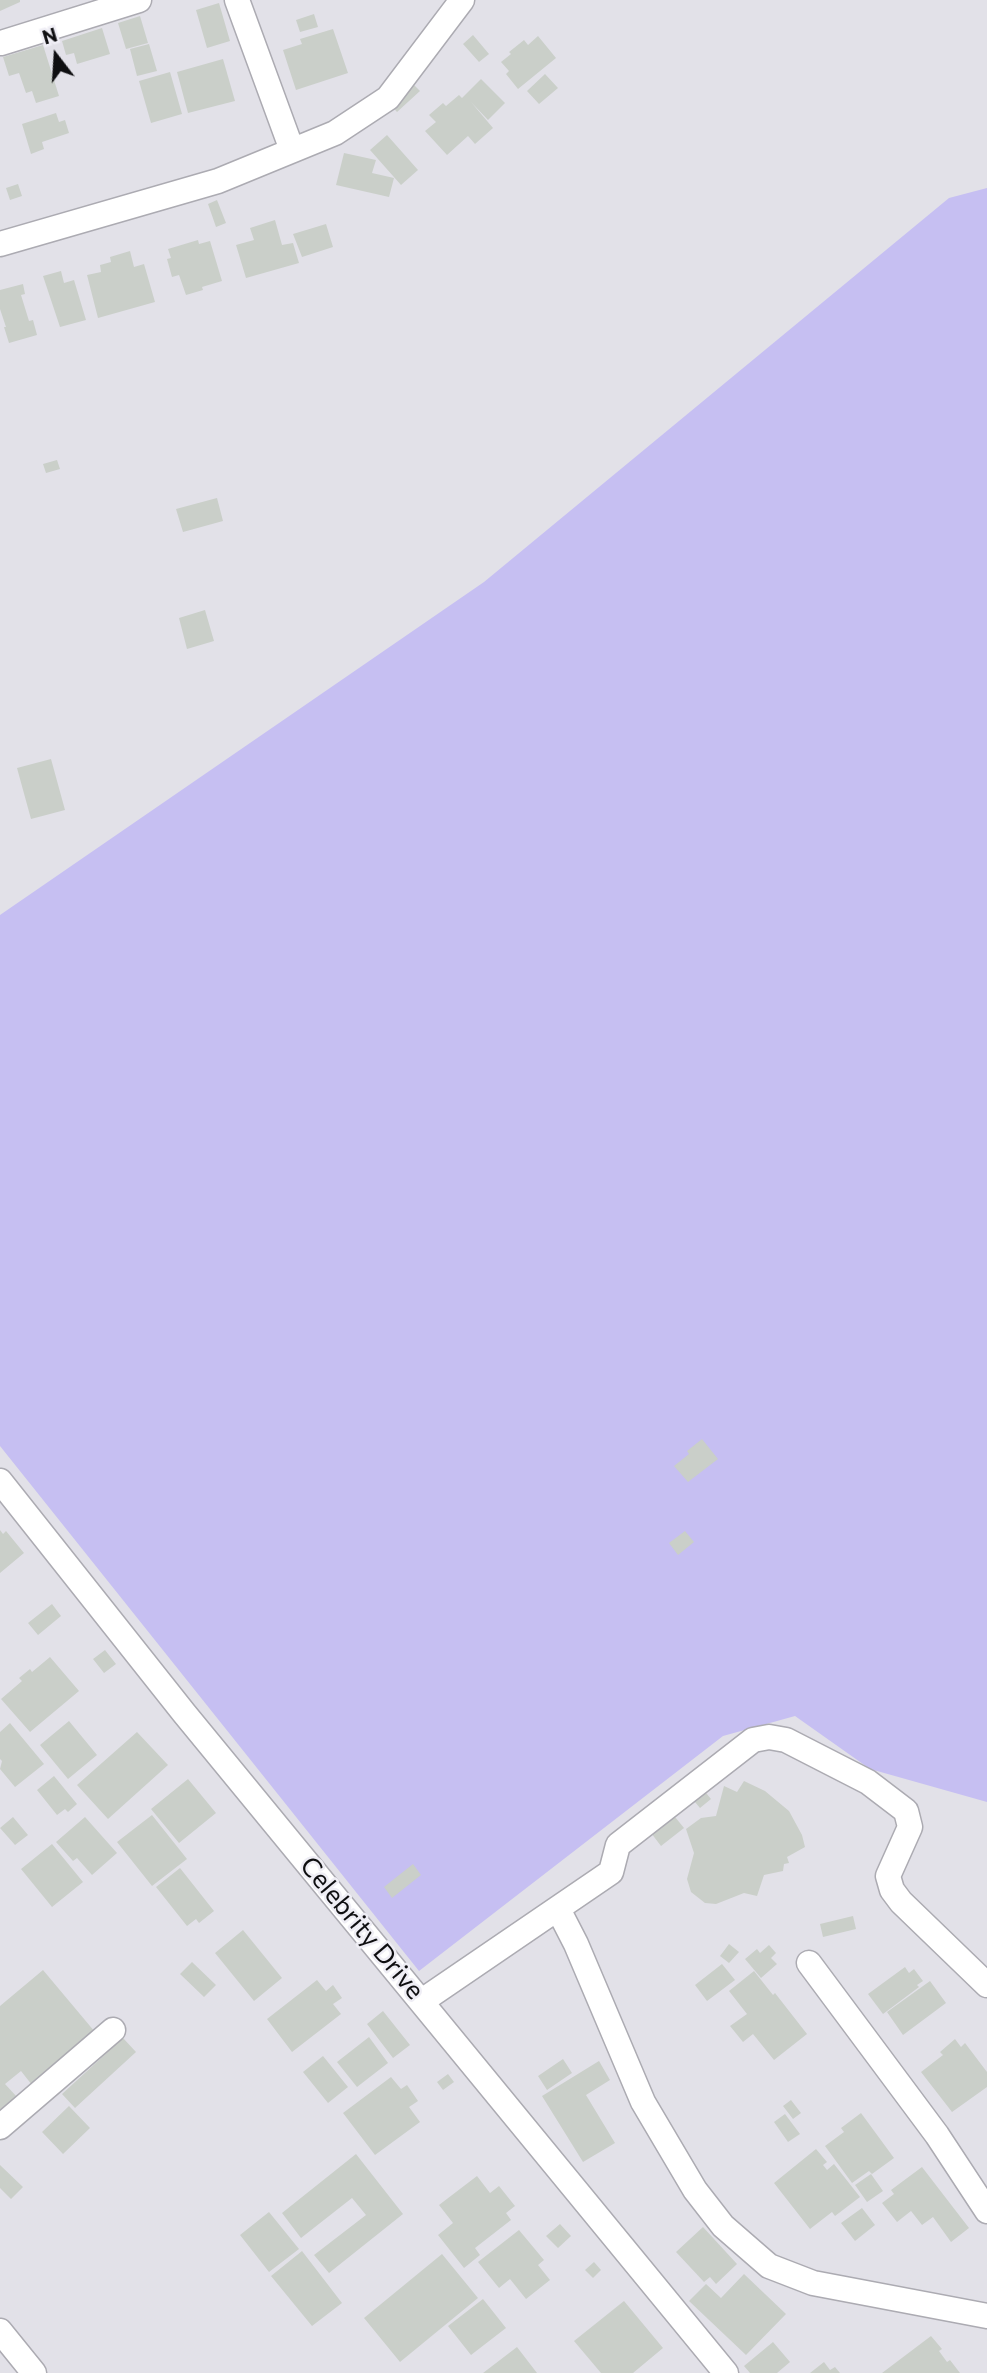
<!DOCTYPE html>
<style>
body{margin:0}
#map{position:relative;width:987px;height:2373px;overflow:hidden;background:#e2e1e8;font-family:Commissioner,sans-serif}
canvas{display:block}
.north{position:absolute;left:21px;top:21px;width:70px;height:70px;-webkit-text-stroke:5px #efeef5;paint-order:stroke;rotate:343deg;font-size:19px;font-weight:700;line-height:28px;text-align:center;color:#0f0f11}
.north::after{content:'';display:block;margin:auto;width:24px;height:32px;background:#0f0f11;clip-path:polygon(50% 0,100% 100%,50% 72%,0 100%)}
</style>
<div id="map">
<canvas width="987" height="2373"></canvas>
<div class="north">N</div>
</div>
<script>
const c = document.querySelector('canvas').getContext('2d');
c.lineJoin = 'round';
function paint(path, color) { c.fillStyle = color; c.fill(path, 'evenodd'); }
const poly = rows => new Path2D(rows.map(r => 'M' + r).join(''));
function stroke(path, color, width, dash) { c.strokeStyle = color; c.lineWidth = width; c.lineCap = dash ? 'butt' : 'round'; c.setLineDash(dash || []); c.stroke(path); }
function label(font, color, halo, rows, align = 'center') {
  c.font = font + ' Commissioner,sans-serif'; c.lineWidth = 5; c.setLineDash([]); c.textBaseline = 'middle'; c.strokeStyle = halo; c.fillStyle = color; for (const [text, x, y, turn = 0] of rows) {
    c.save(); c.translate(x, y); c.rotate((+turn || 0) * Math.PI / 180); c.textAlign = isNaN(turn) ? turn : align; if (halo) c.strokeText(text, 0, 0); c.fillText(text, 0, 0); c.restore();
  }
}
paint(poly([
 [987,188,987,1802,870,1769,795,1716,723,1736,419,1971,0,1446,0,915,484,582,949,198]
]), '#c6bff2');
paint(poly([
 [0,0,20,0,20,2,0,11],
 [219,3,230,41,207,48,196,10],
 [314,14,318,27,300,32,296,20],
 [140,16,148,43,126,49,118,23],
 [102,28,110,54,77,64,74,53,66,55,62,41],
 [333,29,348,73,296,90,283,50,302,44,300,39],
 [473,35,489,54,479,62,463,44],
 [538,36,556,58,518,89,506,74,509,71,501,62,511,54,509,52,524,40,528,45],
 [149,44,157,71,137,76,130,49],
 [43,45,59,96,36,103,32,91,26,93,19,73,9,76,3,57],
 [223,59,235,101,188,113,177,72],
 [170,72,182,114,151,123,139,81],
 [545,74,558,88,539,104,527,91],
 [481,79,505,103,488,120,471,102,493,128,475,144,468,136,447,155,425,131,436,122,429,115,443,103,446,106,459,95,462,98],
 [412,83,420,91,397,112,390,104],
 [56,113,59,122,65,120,69,133,42,142,44,149,31,154,22,124],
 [387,135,418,170,401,185,370,150],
 [344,153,376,160,372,173,394,178,389,197,336,185],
 [18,184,22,196,10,200,6,188],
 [217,200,226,223,216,227,208,204],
 [275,220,282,245,293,243,299,263,246,278,236,245,254,240,250,228],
 [326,224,333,247,302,257,293,234],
 [198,240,199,244,210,241,222,281,202,287,203,290,186,295,179,275,172,277,167,259,171,258,168,249],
 [130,251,134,267,144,264,155,302,98,318,87,275,101,272,100,265,111,262,110,257],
 [61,271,64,283,74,280,86,320,60,327,43,276],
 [23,284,25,294,21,295,29,321,33,320,37,335,9,343,4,327,6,327,0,309,0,290],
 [57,460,60,469,46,473,43,464],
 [217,498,223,521,183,532,176,509],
 [205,610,214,641,187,649,179,618],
 [51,759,65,810,31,819,17,768],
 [702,1439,718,1459,688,1482,674,1466,689,1454,687,1451],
 [0,1530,3,1534,6,1531,24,1553,0,1573],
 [685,1531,694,1542,678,1555,669,1543],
 [52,1604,61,1616,38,1635,28,1623],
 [105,1650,116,1664,104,1673,93,1659],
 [50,1657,79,1691,30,1732,1,1699,22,1681,19,1678,30,1669,32,1672],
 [69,1721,97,1755,68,1779,40,1745],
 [10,1723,44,1764,15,1787,0,1769,2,1761,0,1759,0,1732],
 [137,1732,168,1765,108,1819,77,1785],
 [54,1776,77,1804,68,1812,65,1809,57,1815,37,1790],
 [188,1779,216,1813,179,1843,151,1809],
 [744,1781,765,1791,789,1811,802,1835,805,1847,787,1857,789,1863,784,1864,783,1871,764,1875,757,1896,744,1893,716,1904,705,1903,691,1892,687,1879,694,1853,686,1829,701,1818,716,1816,724,1786,737,1792],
 [702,1788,711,1799,700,1808,690,1796],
 [671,1812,684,1828,661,1846,648,1829],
 [152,1815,187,1859,152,1886,117,1842],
 [13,1817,28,1835,15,1845,0,1828],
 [85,1817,117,1853,92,1875,77,1858,73,1861,56,1842],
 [52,1844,83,1882,52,1907,21,1869],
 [413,1864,421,1875,392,1898,384,1887],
 [180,1868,214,1911,199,1923,196,1919,187,1926,156,1887],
 [853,1916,856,1929,823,1937,820,1924],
 [243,1930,282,1978,254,2001,215,1953],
 [729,1944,739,1952,729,1963,720,1956],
 [769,1945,776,1953,771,1958,777,1964,761,1978,745,1959,757,1949,760,1953],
 [192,1962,216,1985,204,1997,180,1974],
 [722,1964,735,1980,707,2001,695,1985],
 [905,1967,909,1973,914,1969,923,1981,917,1985,919,1987,883,2014,868,1994],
 [43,1970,95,2032,32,2085,21,2071,5,2084,17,2097,0,2111,0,2006],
 [754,1971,773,1995,775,1993,807,2034,774,2060,753,2034,743,2042,730,2026,747,2014,729,1991],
 [317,1980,326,1991,333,1985,342,1998,333,2004,341,2014,292,2052,267,2019],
 [930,1981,946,2003,903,2035,887,2012],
 [383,2011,410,2045,393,2058,367,2024],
 [369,2037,388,2063,357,2087,337,2062],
 [123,2038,136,2052,75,2108,62,2094],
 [955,2039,961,2047,965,2043,987,2072,987,2087,952,2112,921,2072,943,2055,940,2052],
 [323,2056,348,2087,328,2103,303,2072],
 [563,2059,572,2073,547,2090,538,2076],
 [599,2061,610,2080,586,2095,615,2143,583,2162,542,2096],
 [448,2074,454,2082,443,2090,437,2082],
 [391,2077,401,2089,407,2085,418,2101,409,2107,420,2122,375,2155,343,2113],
 [791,2100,801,2113,793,2119,783,2106],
 [69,2106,90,2128,63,2154,42,2132],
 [861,2113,894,2158,872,2174,869,2171,852,2183,825,2146,844,2132,841,2128],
 [785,2114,800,2134,788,2142,774,2122],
 [816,2149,827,2162,823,2165,827,2170,834,2164,860,2197,835,2216,832,2212,810,2229,774,2183],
 [356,2154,403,2214,329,2273,314,2255,366,2215,352,2198,301,2238,282,2213],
 [0,2165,23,2187,11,2199,0,2188],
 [922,2167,969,2228,951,2242,933,2217,922,2225,911,2211,897,2222,882,2203,894,2194,891,2190],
 [871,2174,883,2191,867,2202,855,2185],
 [477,2176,490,2193,499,2186,515,2206,506,2213,511,2220,475,2248,480,2255,464,2268,438,2235,453,2223,439,2205],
 [862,2208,875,2225,855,2241,841,2223],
 [269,2212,299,2249,269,2272,240,2235],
 [560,2224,571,2236,558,2248,546,2236],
 [703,2227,737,2264,716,2284,710,2277,704,2282,676,2252],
 [519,2230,544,2260,538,2265,550,2280,526,2299,510,2279,499,2288,478,2262],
 [302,2251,342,2303,312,2326,271,2276],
 [442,2254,478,2298,400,2362,364,2318],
 [594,2262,601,2270,593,2278,585,2270],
 [744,2274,786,2314,746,2355,689,2301,706,2284,721,2298],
 [483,2299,506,2328,471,2355,448,2326],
 [624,2301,663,2348,633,2373,601,2373,574,2341],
 [931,2336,942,2349,939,2351,947,2362,950,2360,960,2373,882,2373],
 [773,2342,790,2362,777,2373,750,2373,744,2366],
 [517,2347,537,2373,483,2373],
 [824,2362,830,2370,835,2367,840,2373,810,2373]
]), '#cacfc9');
const minor = poly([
 [237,0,292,150],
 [1,43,139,0],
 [0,244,218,181,335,133,388,98,462,0],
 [0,1481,184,1713,726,2373],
 [558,1909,576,1944,643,2102,695,2190,723,2226,769,2266,813,2283,987,2316],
 [809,1963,937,2135,987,2211],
 [422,2001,611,1872,618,1845,753,1740,769,1737,786,1740,868,1782,906,1811,910,1827,888,1876,892,1890,901,1902,987,1985],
 [0,2127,113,2030],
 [0,2331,34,2373]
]);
stroke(minor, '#acabb2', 27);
stroke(minor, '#fff', 24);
label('26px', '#0f0f11', '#efeef5', [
 ["Celebrity Drive",362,1928,50]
]);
</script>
